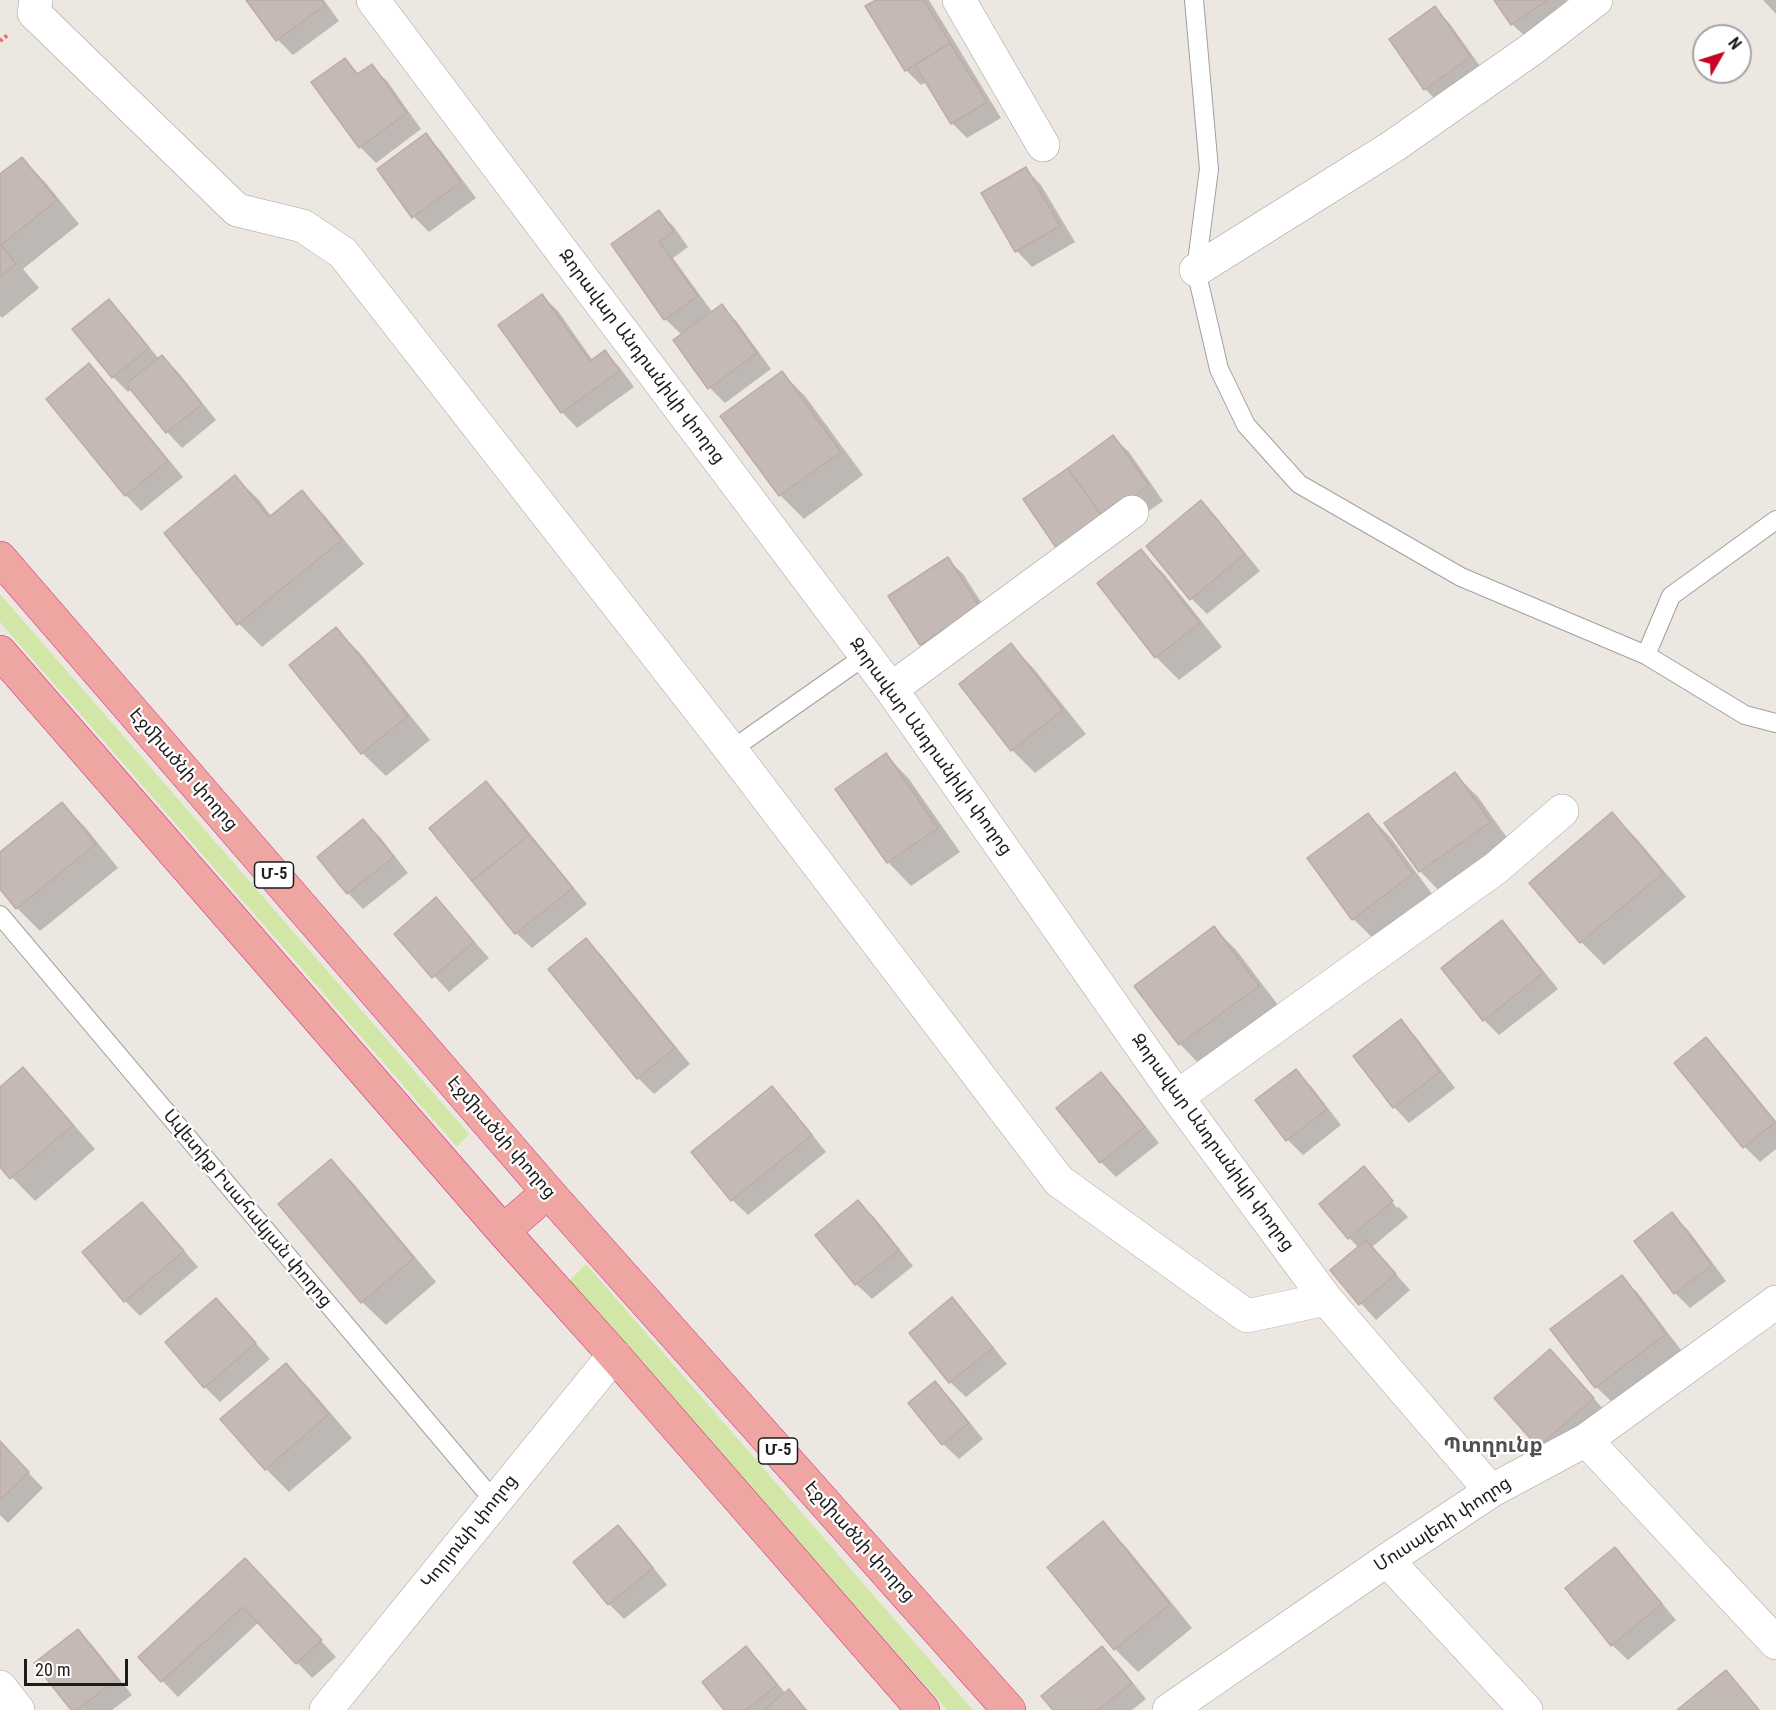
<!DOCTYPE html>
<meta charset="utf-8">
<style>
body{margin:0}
#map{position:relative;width:1776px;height:1710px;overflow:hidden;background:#ede7e2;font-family:"Roboto Condensed",sans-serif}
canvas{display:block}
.north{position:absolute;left:1692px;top:24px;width:60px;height:60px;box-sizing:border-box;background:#fff;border:2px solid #a4a4a4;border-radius:50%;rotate:51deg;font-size:16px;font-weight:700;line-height:24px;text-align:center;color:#1c1c1c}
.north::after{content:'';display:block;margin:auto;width:21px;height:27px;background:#c50324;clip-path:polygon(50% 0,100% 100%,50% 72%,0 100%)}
.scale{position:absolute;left:24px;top:1659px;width:104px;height:27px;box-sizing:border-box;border:3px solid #1c1c1c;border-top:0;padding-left:8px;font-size:18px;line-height:21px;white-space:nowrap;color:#1c1c1c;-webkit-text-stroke:4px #fff;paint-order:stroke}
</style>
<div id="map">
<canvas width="1776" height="1710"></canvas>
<div class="north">N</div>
<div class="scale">20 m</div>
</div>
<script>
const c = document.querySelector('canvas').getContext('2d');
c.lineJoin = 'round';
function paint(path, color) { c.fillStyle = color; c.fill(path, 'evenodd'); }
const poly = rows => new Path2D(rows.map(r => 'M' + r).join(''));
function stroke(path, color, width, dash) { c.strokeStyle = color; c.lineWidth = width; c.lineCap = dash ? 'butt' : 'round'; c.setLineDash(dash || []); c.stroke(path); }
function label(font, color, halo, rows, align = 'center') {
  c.font = font + ' "Roboto Condensed","Noto Sans Armenian",sans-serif'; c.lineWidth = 4.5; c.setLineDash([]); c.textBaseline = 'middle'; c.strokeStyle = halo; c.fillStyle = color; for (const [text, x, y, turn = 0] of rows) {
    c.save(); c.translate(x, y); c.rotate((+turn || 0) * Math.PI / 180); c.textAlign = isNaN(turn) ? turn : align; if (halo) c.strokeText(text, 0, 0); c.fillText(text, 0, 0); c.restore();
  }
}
paint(poly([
 [0,594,469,1134,457,1147,0,622],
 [586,1264,973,1710,947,1710,569,1281]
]), '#d2e7a7');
paint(poly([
 [248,0,324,0,339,21,293,55,278,40],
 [879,0,929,0,1001,118,967,138,952,123,927,82,921,85,906,70],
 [1495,0,1566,0,1572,8,1528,39,1512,24],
 [1763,0,1776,0,1776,14,1764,1],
 [1435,8,1450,24,1485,73,1441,105,1425,89,1391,39],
 [345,60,359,74,371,66,387,81,421,129,376,163,360,147,313,82],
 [425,135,441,151,476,198,429,232,414,217,379,169],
 [22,159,45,182,79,224,23,269,39,288,2,318,0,316,0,176],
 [1026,169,1041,185,1075,242,1032,267,1017,251,983,194],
 [659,212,674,227,688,247,673,258,713,313,721,306,737,322,771,369,725,403,710,388,675,341,682,335,665,319,613,245],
 [542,296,558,311,593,361,605,352,620,368,634,387,577,428,562,412],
 [109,301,124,316,159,359,162,357,178,372,216,420,182,448,167,432,132,389,128,392,113,377],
 [89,365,104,381,183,477,141,511,126,495,48,399],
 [782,373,805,396,863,475,804,519,780,495,723,417],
 [1113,437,1129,452,1163,501,1074,564],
 [235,477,259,500,272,517,302,492,325,516,364,564,262,647,239,624],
 [1200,502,1216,517,1260,571,1207,614,1192,599,1148,546],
 [1141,551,1164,574,1222,647,1179,680,1156,657],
 [947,559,963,574,994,622,937,659,921,644,890,597],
 [336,629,359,652,430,740,386,776,362,753,291,665],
 [1011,645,1034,669,1086,734,1035,773,1012,750],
 [886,755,909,779,960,852,911,886,888,862,837,790],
 [1455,774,1478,797,1513,846,1443,895,1420,871,1386,823],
 [486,783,502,799,587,904,532,948,516,933,431,828],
 [62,804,85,827,118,868,40,931,17,908,0,887,0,854],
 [1368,814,1391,838,1435,898,1377,942,1353,919],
 [1612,814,1636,838,1686,897,1604,965,1581,942],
 [363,821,379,836,408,873,363,909,348,893,319,857],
 [436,899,489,958,449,992,396,934],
 [1502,922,1517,938,1558,989,1499,1035,1484,1020],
 [1214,928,1237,951,1281,1009,1203,1068,1180,1044,1136,986],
 [586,940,602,956,690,1064,654,1094,638,1078,550,970],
 [1401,1021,1416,1037,1455,1088,1409,1123,1394,1107],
 [1706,1039,1721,1054,1776,1121,1776,1149,1760,1162,1745,1147],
 [23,1069,46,1093,95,1149,35,1201,0,1165,0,1089],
 [1296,1071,1311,1086,1341,1125,1303,1155,1288,1140],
 [1101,1074,1116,1089,1159,1143,1116,1177,1101,1162],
 [772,1088,787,1103,826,1152,748,1215,732,1200,693,1152],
 [331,1161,354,1184,436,1282,386,1325,362,1302],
 [1364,1168,1378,1182,1376,1182,1397,1208,1399,1207,1408,1217,1372,1247,1410,1290,1376,1320,1332,1271,1359,1248,1349,1238],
 [858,1202,874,1217,913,1266,872,1299,856,1284,817,1235],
 [142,1204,157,1219,198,1267,140,1316,125,1301],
 [1672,1214,1688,1230,1726,1281,1690,1308,1675,1293],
 [1621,1277,1637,1292,1681,1350,1612,1402,1596,1387],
 [952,1299,967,1315,1007,1364,966,1397,950,1382],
 [216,1300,270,1359,220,1402,205,1387],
 [1550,1351,1608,1414,1554,1462,1539,1446],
 [286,1365,309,1388,352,1438,289,1492,266,1469],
 [934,1383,950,1398,983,1439,959,1459,943,1444],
 [0,1443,43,1488,8,1523,0,1515],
 [1103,1523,1126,1547,1192,1628,1138,1672,1115,1649],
 [618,1527,634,1543,667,1585,624,1619,609,1604],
 [1615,1549,1630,1565,1676,1620,1628,1660,1612,1645],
 [261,1576,336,1657,312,1678,259,1622,178,1697,140,1658],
 [78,1631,93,1646,132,1695,112,1710,73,1710],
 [746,1648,761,1663,786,1694,789,1691,807,1710,726,1710],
 [1102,1648,1118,1664,1146,1699,1132,1710,1055,1710],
 [1726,1672,1760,1710,1679,1710]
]), '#0003');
const building = poly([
 [246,0,322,0,325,5,276,41,246,0],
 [876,0,924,0,950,43,905,71,865,6,876,0],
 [1494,0,1547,0,1511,25,1494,0],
 [1435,6,1471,57,1424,90,1389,39,1435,6],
 [950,43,987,102,951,124,915,65,950,43],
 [345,58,357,74,372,64,407,113,359,148,311,82,345,58],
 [426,133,461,182,412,218,377,169,426,133],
 [22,157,57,200,1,245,16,264,0,277,0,174,22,157],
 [1026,167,1060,226,1015,252,981,193,1026,167],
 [659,210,674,231,659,242,698,296,664,320,611,244,659,210],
 [542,294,590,361,605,350,620,371,561,413,498,325,542,294],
 [109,299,149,348,112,378,72,329,109,299],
 [722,304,757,353,708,389,673,340,722,304],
 [162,355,202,404,166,433,126,384,162,355],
 [89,363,168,461,125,496,46,399,89,363],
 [782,371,841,452,779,496,720,416,782,371],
 [1113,435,1149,485,1103,518,1068,468,1113,435],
 [1068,468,1103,518,1057,549,1023,499,1068,468],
 [235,475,269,517,302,490,342,540,237,625,164,533,235,475],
 [1201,500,1245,554,1190,600,1146,546,1201,500],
 [1141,549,1200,623,1155,658,1097,583,1141,549],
 [948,557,979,606,920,645,888,596,948,557],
 [336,627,408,716,361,754,289,665,336,627],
 [1011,643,1063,710,1011,751,959,684,1011,643],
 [886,753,938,828,887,863,835,789,886,753],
 [1455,772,1491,822,1419,872,1384,823,1455,772],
 [486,781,529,835,472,881,429,828,486,781],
 [62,802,96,844,16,909,0,889,0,852,62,802],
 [1612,812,1663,873,1580,943,1529,883,1612,812],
 [1368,813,1413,874,1352,920,1307,858,1368,813],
 [363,819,394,857,347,894,317,857,363,819],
 [529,835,573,888,515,934,472,881,529,835],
 [436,897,474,942,432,978,394,934,436,897],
 [1502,920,1543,973,1483,1021,1441,968,1502,920],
 [1214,926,1259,986,1179,1045,1134,986,1214,926],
 [586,938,675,1048,637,1079,548,969,586,938],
 [1401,1019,1440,1072,1393,1108,1353,1056,1401,1019],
 [1706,1037,1775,1122,1743,1148,1674,1063,1706,1037],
 [23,1067,73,1125,10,1179,0,1167,0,1087,23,1067],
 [1296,1069,1327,1109,1286,1141,1255,1100,1296,1069],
 [1101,1072,1145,1127,1100,1163,1056,1108,1101,1072],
 [772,1086,812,1135,731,1201,691,1152,772,1086],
 [331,1159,414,1258,361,1303,278,1204,331,1159],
 [1364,1166,1393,1201,1348,1239,1319,1204,1364,1166],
 [858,1200,899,1250,855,1285,815,1235,858,1200],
 [142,1202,184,1251,124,1302,82,1252,142,1202],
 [1672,1212,1712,1265,1674,1294,1634,1241,1672,1212],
 [1366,1240,1396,1274,1359,1305,1330,1270,1366,1240],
 [1622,1275,1666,1334,1595,1388,1550,1329,1622,1275],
 [952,1297,993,1348,949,1383,909,1333,952,1297],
 [216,1298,256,1343,204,1388,165,1342,216,1298],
 [1550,1349,1594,1398,1538,1447,1494,1398,1550,1349],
 [286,1363,329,1414,265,1470,220,1419,286,1363],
 [935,1381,969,1423,942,1445,908,1403,935,1381],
 [0,1441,29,1472,0,1500,0,1441],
 [1103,1521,1170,1604,1114,1650,1047,1567,1103,1521],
 [618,1525,653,1568,608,1605,573,1562,618,1525],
 [1615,1547,1662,1604,1611,1646,1565,1588,1615,1547],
 [245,1558,322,1640,296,1664,243,1607,161,1682,138,1657,245,1558],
 [78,1629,117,1679,77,1710,71,1710,34,1663,78,1629],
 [746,1646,777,1685,746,1710,724,1710,702,1682,746,1646],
 [1102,1646,1132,1683,1098,1710,1053,1710,1041,1696,1102,1646],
 [1726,1670,1759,1710,1677,1710,1726,1670],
 [789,1689,806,1710,764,1710,789,1689]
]);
paint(building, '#c5b9b5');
stroke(building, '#bfaba4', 1.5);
const service = poly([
 [1194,0,1209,169,1196,270,1219,369,1246,425,1299,484,1461,577,1646,655,1745,715,1776,723],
 [1646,655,1671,596,1776,520],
 [731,750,865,656],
 [0,915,495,1502]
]);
const minor = poly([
 [36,0,34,13,237,210,303,226,343,253,731,750,1059,1181,1247,1316,1326,1299],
 [373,0,891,689,1177,1097,1326,1299,1491,1491],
 [959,0,1043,145],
 [1196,270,1392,147,1532,49,1596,0],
 [891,689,1132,512],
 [1177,1097,1496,868,1562,811],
 [1586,1440,1776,1643],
 [1387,1560,1526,1710],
 [0,1687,18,1710],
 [326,1710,614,1355],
 [1169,1710,1387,1560,1491,1491,1586,1440,1776,1302]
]);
const trunk = poly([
 [0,558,548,1192,1009,1710],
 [0,652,503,1231,614,1355,923,1710],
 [503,1231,548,1192]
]);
stroke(service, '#a0a0a0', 20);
stroke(minor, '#a0a0a0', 34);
stroke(trunk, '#d4267f', 34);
stroke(poly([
 [0,41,9,34]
]), '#f76972', 4, [3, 3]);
stroke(service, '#fff', 18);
stroke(minor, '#fff', 33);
stroke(trunk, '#efa5a2', 33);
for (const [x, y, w] of [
 [274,875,39],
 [778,1451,39]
]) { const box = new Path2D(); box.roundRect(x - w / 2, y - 13, w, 26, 4.5); c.fillStyle = '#fff'; c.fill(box); stroke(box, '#1c1c1c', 1.5); }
label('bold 16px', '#1c1c1c', null, [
 ["Մ-5",274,875],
 ["Մ-5",778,1451]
]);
label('18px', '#1c1c1c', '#fff', [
 ["Զորավար Անդրանիկի փողոց",641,357,53],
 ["Զորավար Անդրանիկի փողոց",930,747,54],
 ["Էջմիածնի փողոց",183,770,49],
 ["Էջմիածնի փողոց",501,1138,49],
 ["Զորավար Անդրանիկի փողոց",1212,1143,54],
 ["Ավետիք Իսահակյան փողոց",247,1209,50],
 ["Մուսալեռի փողոց",1443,1525,-33],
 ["Կորյունի փողոց",470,1532,-51],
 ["Էջմիածնի փողոց",859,1542,48]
]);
label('bold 21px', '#4f4f4f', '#fff', [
 ["Պտղունք",1493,1447]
]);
</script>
